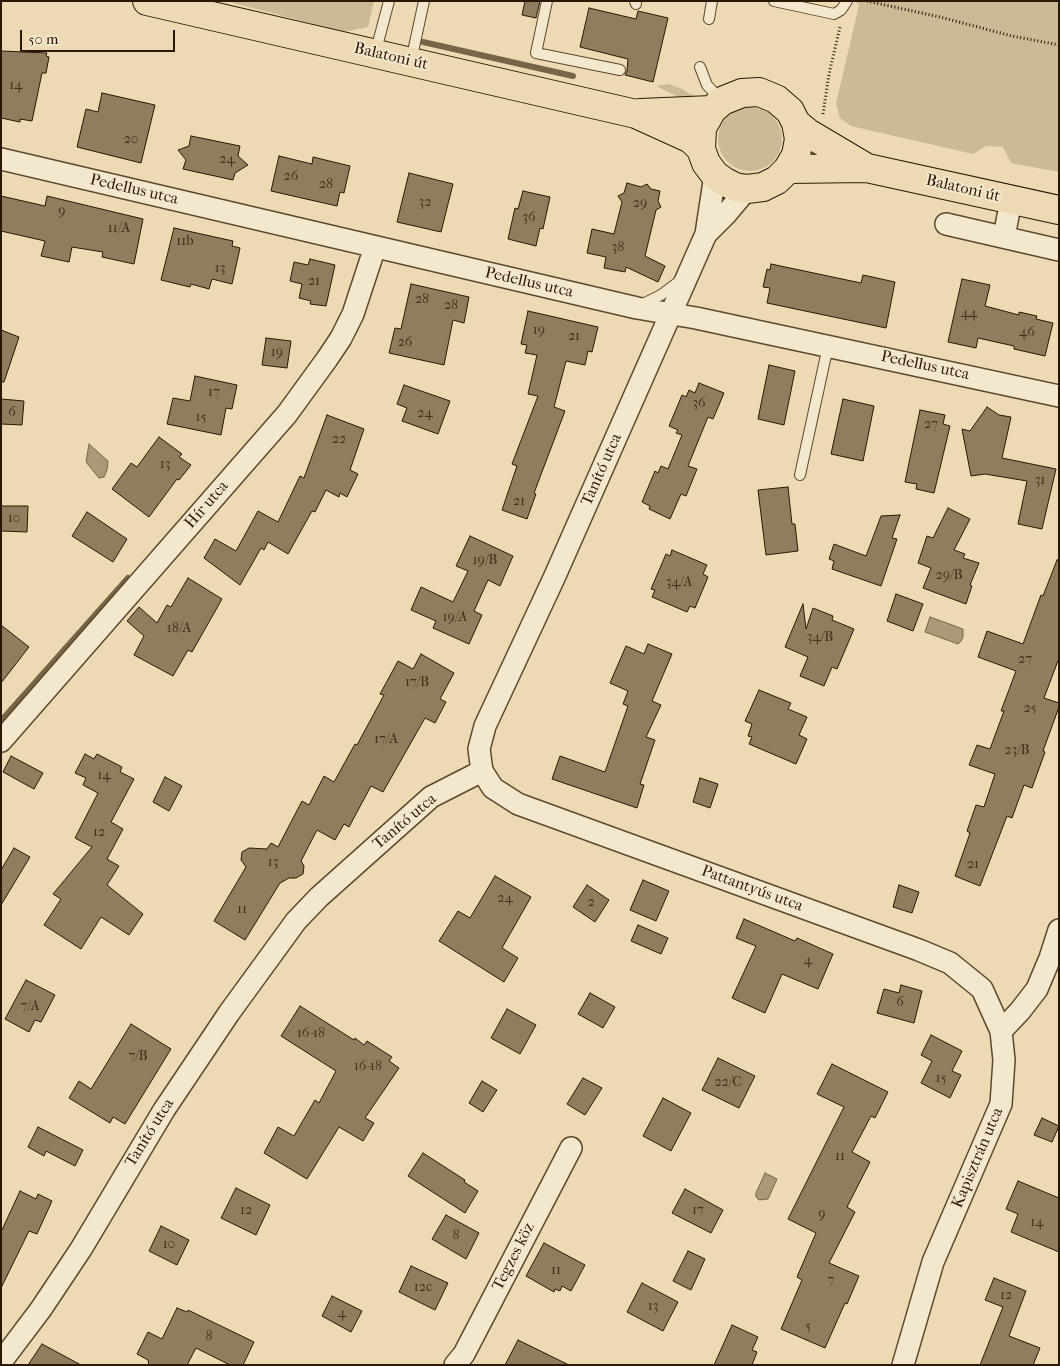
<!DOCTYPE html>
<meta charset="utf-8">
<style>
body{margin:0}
#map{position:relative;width:1060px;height:1366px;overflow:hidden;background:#eddab3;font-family:"IM FELL French Canon",serif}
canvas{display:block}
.frame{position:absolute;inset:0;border:2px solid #2a1803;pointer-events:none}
.scale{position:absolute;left:20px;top:30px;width:155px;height:22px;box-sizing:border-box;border:2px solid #2a1803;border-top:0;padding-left:6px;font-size:15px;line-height:18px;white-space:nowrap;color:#2a1803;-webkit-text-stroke:4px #f3e7ce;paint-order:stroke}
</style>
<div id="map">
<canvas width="1060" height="1366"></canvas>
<div class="frame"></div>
<div class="scale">50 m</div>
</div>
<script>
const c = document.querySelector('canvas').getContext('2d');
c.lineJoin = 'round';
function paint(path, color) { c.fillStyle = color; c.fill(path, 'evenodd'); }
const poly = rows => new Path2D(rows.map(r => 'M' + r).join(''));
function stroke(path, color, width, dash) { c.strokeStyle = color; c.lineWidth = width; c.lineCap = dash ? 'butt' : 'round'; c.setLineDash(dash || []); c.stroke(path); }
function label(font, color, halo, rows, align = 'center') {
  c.font = font + ' "IM FELL French Canon",serif'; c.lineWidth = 4; c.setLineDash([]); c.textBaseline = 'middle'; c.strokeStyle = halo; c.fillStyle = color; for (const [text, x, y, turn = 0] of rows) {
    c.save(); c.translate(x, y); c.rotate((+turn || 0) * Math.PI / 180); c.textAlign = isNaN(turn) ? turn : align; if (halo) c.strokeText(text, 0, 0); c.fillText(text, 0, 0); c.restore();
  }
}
paint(poly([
 [226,1,374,1,368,27,344,32],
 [855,1,1059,1,1059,172,1011,163,1003,147,986,146,973,154,851,126,840,118,836,104,859,5],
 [669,84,682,89,696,97,679,101,677,96,656,86],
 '718 139a32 32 0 1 1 64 0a32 32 0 1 1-64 0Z'
]), '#ccb995');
const water = poly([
 [89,444,108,461,107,470,104,477,99,478,86,462,89,444],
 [930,617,963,629,963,637,961,641,958,644,925,632,930,617],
 [765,1173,777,1179,768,1199,759,1200,756,1197,756,1193,765,1173]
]);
paint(water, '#ab9877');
stroke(water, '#776549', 1);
stroke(poly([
 [423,42,573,76],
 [1,721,128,578]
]), '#776549', 6);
const building = poly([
 [525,1,540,1,536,18,522,15,525,1],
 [589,8,636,19,638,11,668,18,653,82,625,75,627,71,628,59,580,47,589,8],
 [1,51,47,53,46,56,49,57,46,73,42,73,32,121,20,119,20,122,1,118,1,51],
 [102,93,155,105,141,163,77,147,86,109,98,112,102,93],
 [191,136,240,146,238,156,248,165,235,173,233,180,183,169,186,160,178,150,189,146,191,136],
 [279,156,312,164,313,157,350,166,344,193,340,192,337,206,271,191,279,156],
 [409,173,453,184,441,232,397,222,409,173],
 [627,183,641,187,647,184,651,189,660,191,658,201,661,207,656,210,645,256,665,266,658,282,626,267,625,272,604,268,606,257,587,253,592,229,614,234,622,202,618,196,624,193,627,183],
 [523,191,550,197,543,229,540,228,536,246,508,239,515,208,518,209,523,191],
 [1,196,45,206,47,196,143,219,134,264,102,257,103,252,72,247,69,262,41,256,45,241,1,231,1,196],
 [174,228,233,241,232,246,240,248,232,284,212,279,209,289,191,284,190,287,161,280,174,228],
 [310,259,335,265,326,306,310,304,311,301,299,298,302,284,290,281,294,262,308,265,310,259],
 [771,264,861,283,863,275,895,282,886,328,767,303,770,288,763,287,767,269,770,270,771,264],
 [962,279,990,285,985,306,1019,315,1019,312,1037,316,1036,319,1053,323,1045,356,1014,349,1014,346,978,338,976,348,948,342,962,279],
 [411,284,469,297,464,323,453,320,444,365,389,353,395,328,401,329,411,284],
 [528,311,598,327,592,352,588,351,585,365,566,361,554,407,565,411,534,493,536,494,527,519,502,510,517,466,512,464,538,396,528,394,537,355,525,353,527,345,521,344,528,311],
 [1,330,19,337,4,382,1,382,1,330],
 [266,338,291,341,287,368,262,365,266,338],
 [769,365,795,371,784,425,758,419,769,365],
 [195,376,237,385,232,409,226,408,221,435,167,424,173,398,190,401,195,376],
 [699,383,724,393,713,419,708,417,688,466,697,469,686,496,681,494,670,519,649,509,650,506,642,502,655,471,658,473,661,466,668,469,682,435,676,433,678,430,669,426,682,395,686,397,689,390,695,393,699,383],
 [404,385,450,401,438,434,402,421,407,408,397,404,404,385],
 [1,399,24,401,22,425,1,424,1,399],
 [843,399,874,406,863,461,831,454,843,399],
 [987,407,999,415,1011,417,1002,458,1056,469,1042,529,1018,524,1027,481,985,474,971,476,962,429,970,431,987,407],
 [920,410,945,415,943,424,950,426,934,493,916,489,917,484,905,482,920,410],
 [327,415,364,429,350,470,358,474,347,497,340,493,339,497,326,490,315,512,312,511,288,554,268,542,264,550,261,548,240,585,204,558,215,539,236,551,258,511,278,522,300,476,304,478,327,415],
 [159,437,182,454,179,457,191,465,179,480,177,479,149,517,112,489,131,463,137,467,159,437],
 [788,487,792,524,795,524,798,551,766,555,758,490,788,487],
 [1,506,28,506,27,532,1,531,1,506],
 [948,508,970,519,954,550,965,554,963,558,979,563,970,585,972,586,966,604,923,588,931,568,918,563,927,536,933,538,948,508],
 [87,512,127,539,113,562,72,536,87,512],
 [900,515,892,538,897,539,881,586,832,569,834,561,829,559,834,544,866,556,881,516,900,515],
 [470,536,513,556,500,586,488,580,474,611,482,615,469,644,433,628,436,621,411,610,421,587,453,602,468,571,456,566,470,536],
 [672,550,707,565,703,574,708,577,695,608,690,606,687,612,652,597,655,590,651,589,666,554,670,556,672,550],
 [1057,560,1059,560,1059,658,1044,698,1059,703,1059,707,1043,751,1045,752,1032,788,1024,785,1012,818,1007,816,980,886,955,876,970,833,967,831,976,805,984,807,995,774,969,765,977,745,990,749,1004,711,1001,711,1016,671,978,657,987,631,1023,644,1041,595,1043,596,1057,560],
 [188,578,222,599,192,652,188,650,173,676,134,655,144,636,127,621,139,607,157,623,167,605,171,607,188,578],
 [896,594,923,604,913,631,887,621,896,594],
 [803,604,806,629,813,608,833,616,832,620,854,629,837,669,832,667,824,686,800,676,808,657,785,647,803,604],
 [1,625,29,647,1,683,1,625],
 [648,644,672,654,652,701,661,705,646,737,655,740,640,784,644,785,637,808,552,779,560,756,605,772,628,706,623,704,628,691,610,683,626,646,644,654,648,644],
 [421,654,454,673,440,699,446,702,435,723,425,718,383,792,371,786,349,827,344,824,335,840,317,830,301,861,304,866,303,874,296,878,289,878,280,883,245,940,214,921,246,867,241,860,242,852,249,848,267,849,271,843,278,847,302,801,309,805,324,776,334,782,355,744,357,745,384,695,380,694,398,661,413,669,421,654],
 [759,690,791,703,788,709,807,717,799,735,807,739,796,764,749,744,752,737,748,736,752,724,745,721,759,690],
 [85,754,94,759,97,754,122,767,120,772,134,779,111,822,123,829,107,859,119,866,107,885,143,914,129,935,101,917,81,949,44,925,61,899,53,894,92,847,75,838,98,793,83,785,86,778,75,773,85,754],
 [11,756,43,773,34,789,3,772,11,756],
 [165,777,182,786,169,811,153,802,165,777],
 [700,778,718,784,710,808,693,802,700,778],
 [14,848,30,857,1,905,1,870,14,848],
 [495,876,531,897,502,948,518,958,504,982,439,941,458,911,470,918,495,876],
 [643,880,669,891,656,921,630,910,643,880],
 [587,885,609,900,595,922,573,907,587,885],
 [899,885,919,892,912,913,893,907,899,885],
 [744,919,795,941,797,938,833,954,818,989,782,974,765,1013,732,998,756,946,736,938,744,919],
 [638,925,668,938,661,954,631,941,638,925],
 [26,980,55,995,41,1022,35,1020,29,1032,5,1019,26,980],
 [901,985,922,991,914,1023,877,1013,884,989,899,993,901,985],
 [590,993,615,1007,603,1028,578,1014,590,993],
 [300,1006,354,1040,355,1038,364,1045,367,1041,392,1057,389,1061,399,1068,365,1118,374,1123,363,1141,339,1127,307,1179,264,1153,278,1127,294,1136,315,1100,319,1103,336,1071,281,1036,300,1006],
 [507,1009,536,1025,520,1054,491,1038,507,1009],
 [131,1024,171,1049,125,1124,113,1117,110,1123,69,1098,79,1081,91,1089,131,1024],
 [931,1035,962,1051,952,1071,961,1075,950,1098,921,1083,932,1061,921,1055,931,1035],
 [718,1058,755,1076,739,1108,702,1090,718,1058],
 [832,1064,888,1092,875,1118,871,1116,852,1152,870,1162,847,1207,855,1212,829,1263,859,1276,847,1304,845,1303,825,1348,781,1329,802,1280,797,1277,816,1233,788,1219,844,1107,817,1094,832,1064],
 [583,1078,602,1088,585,1115,567,1104,583,1078],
 [482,1081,497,1090,483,1112,469,1103,482,1081],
 [663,1098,691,1113,671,1151,643,1136,663,1098],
 [1042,1118,1059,1126,1052,1142,1034,1135,1042,1118],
 [38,1127,83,1150,75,1166,46,1151,44,1156,28,1147,38,1127],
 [423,1153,465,1180,464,1182,478,1191,465,1213,408,1176,423,1153],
 [1018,1181,1059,1198,1059,1252,1011,1232,1018,1214,1006,1209,1018,1181],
 [236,1188,270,1205,256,1235,221,1218,236,1188],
 [685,1189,723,1210,711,1233,672,1213,685,1189],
 [20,1191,36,1199,38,1194,52,1201,37,1234,29,1231,1,1288,1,1232,20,1191],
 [446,1215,479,1233,466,1259,432,1239,446,1215],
 [161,1226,189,1240,177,1265,149,1251,161,1226],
 [544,1243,585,1265,571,1291,562,1286,560,1291,555,1289,554,1292,526,1276,544,1243],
 [688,1251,705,1259,691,1290,673,1281,688,1251],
 [411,1266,448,1283,435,1310,399,1292,411,1266],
 [994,1278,1026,1291,1009,1336,1040,1348,1033,1365,980,1365,1003,1307,985,1300,994,1278],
 [642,1283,678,1302,663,1331,627,1312,642,1283],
 [332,1296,362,1311,351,1332,322,1316,332,1296],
 [177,1308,187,1312,188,1310,254,1342,243,1365,230,1365,196,1348,187,1365,149,1365,148,1360,137,1354,148,1332,162,1339,177,1308],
 [732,1325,758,1337,752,1350,757,1352,752,1365,714,1365,732,1325],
 [518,1340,569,1365,505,1365,518,1340],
 [42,1344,81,1365,28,1365,42,1344]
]);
paint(building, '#8f7d5f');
stroke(building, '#2a1803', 1);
const lane = poly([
 [547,1,536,53,620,70],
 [635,1,636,4],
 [774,1,834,14,841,10,847,1],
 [709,19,712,1],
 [375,54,389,1],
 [411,61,424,1],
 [700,67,707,85,721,100],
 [641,305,661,295,681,280],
 [800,475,828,346]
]);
const street = poly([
 [1,159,637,308,696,318,1059,396],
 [715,175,706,234,554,578,485,726,479,749,482,771,493,788,518,804,919,950,950,963,982,989,1001,1031,1004,1060,1001,1104,933,1262,903,1365],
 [946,224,1059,250],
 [706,234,726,214,747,189],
 [1004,237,1011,200],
 [1,741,287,414,327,359,341,338,353,314,375,247],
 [1001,1031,1020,1011,1037,989,1050,958,1059,930],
 [1,1362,41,1309,81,1249,164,1110,229,1013,296,921,319,897,431,797,482,771],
 [455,1365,464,1354,571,1148]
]);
const primary = poly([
 [147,1,636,114,691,139,701,149],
 [640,113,712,110],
 [796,123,799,139,796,155,788,169,777,180,763,187,747,189,735,187,725,182,715,175,706,163,701,149,702,128,712,110,722,101,742,93,759,92,776,99,790,111,796,123,808,133,867,168],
 [788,169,867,168,1059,210]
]);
stroke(lane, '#5b482f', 12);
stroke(street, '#5b482f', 24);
stroke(primary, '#2a1803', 30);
stroke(poly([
 [867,1,940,17,1012,36,1059,45],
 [823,114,829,74,840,27]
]), '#2a1803', 3, [1, 2.5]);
stroke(lane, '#f3e7ce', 10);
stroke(street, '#f3e7ce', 21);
stroke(primary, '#eddab3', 28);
label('14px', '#43311a', null, [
 ["14",16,86],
 ["20",131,140],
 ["24",227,160],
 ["26",291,177],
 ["28",326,185],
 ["32",425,203],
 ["29",640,204],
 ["9",62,212],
 ["36",529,218],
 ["11/A",119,229],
 ["11b",185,242],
 ["38",618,248],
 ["13",220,269],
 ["21",314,282],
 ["28",422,300],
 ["28",451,306],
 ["44",969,314],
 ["19",539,331],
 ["46",1027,333],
 ["21",574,337],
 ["26",405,343],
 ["19",277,353],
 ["17",214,393],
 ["36",699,404],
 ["6",12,413],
 ["24",425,414],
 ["15",201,418],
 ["27",931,425],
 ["22",339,440],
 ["13",165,465],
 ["31",1040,481],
 ["21",519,502],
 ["10",14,519],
 ["19/B",485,561],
 ["29/B",949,576],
 ["34/A",679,583],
 ["19/A",455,618],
 ["18/A",179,629],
 ["34/B",820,638],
 ["27",1025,660],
 ["17/B",417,683],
 ["25",1030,709],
 ["17/A",386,740],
 ["23/B",1017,751],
 ["14",104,776],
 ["12",99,833],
 ["13",273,863],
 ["21",973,865],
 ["24",505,899],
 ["2",591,903],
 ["11",242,910],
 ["4",808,961],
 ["6",900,1003],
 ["7/A",30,1007],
 ["16-18",311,1034],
 ["7/B",138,1057],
 ["16-18",368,1067],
 ["15",941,1079],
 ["22/C",728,1083],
 ["11",840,1157],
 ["12",246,1211],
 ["17",698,1211],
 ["9",822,1215],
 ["14",1037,1223],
 ["8",456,1236],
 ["10",169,1245],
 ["11",556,1271],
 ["7",831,1281],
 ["12c",423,1288],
 ["12",1006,1296],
 ["13",653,1307],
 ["4",342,1314],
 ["5",808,1327],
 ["8",209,1337]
]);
label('16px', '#2a1803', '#f3e7ce', [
 ["Balatoni út",391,57,13],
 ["Balatoni út",963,189,13],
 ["Pedellus utca",134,190,13],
 ["Pedellus utca",529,283,13],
 ["Pedellus utca",925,366,12],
 ["Tanító utca",602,470,-66],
 ["Hír utca",207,505,-49],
 ["Tanító utca",405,822,-40],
 ["Pattantyús utca",752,889,20],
 ["Tanító utca",150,1133,-58],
 ["Kapisztrán utca",978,1158,-67],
 ["Tegzes köz",514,1257,-63]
]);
</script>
